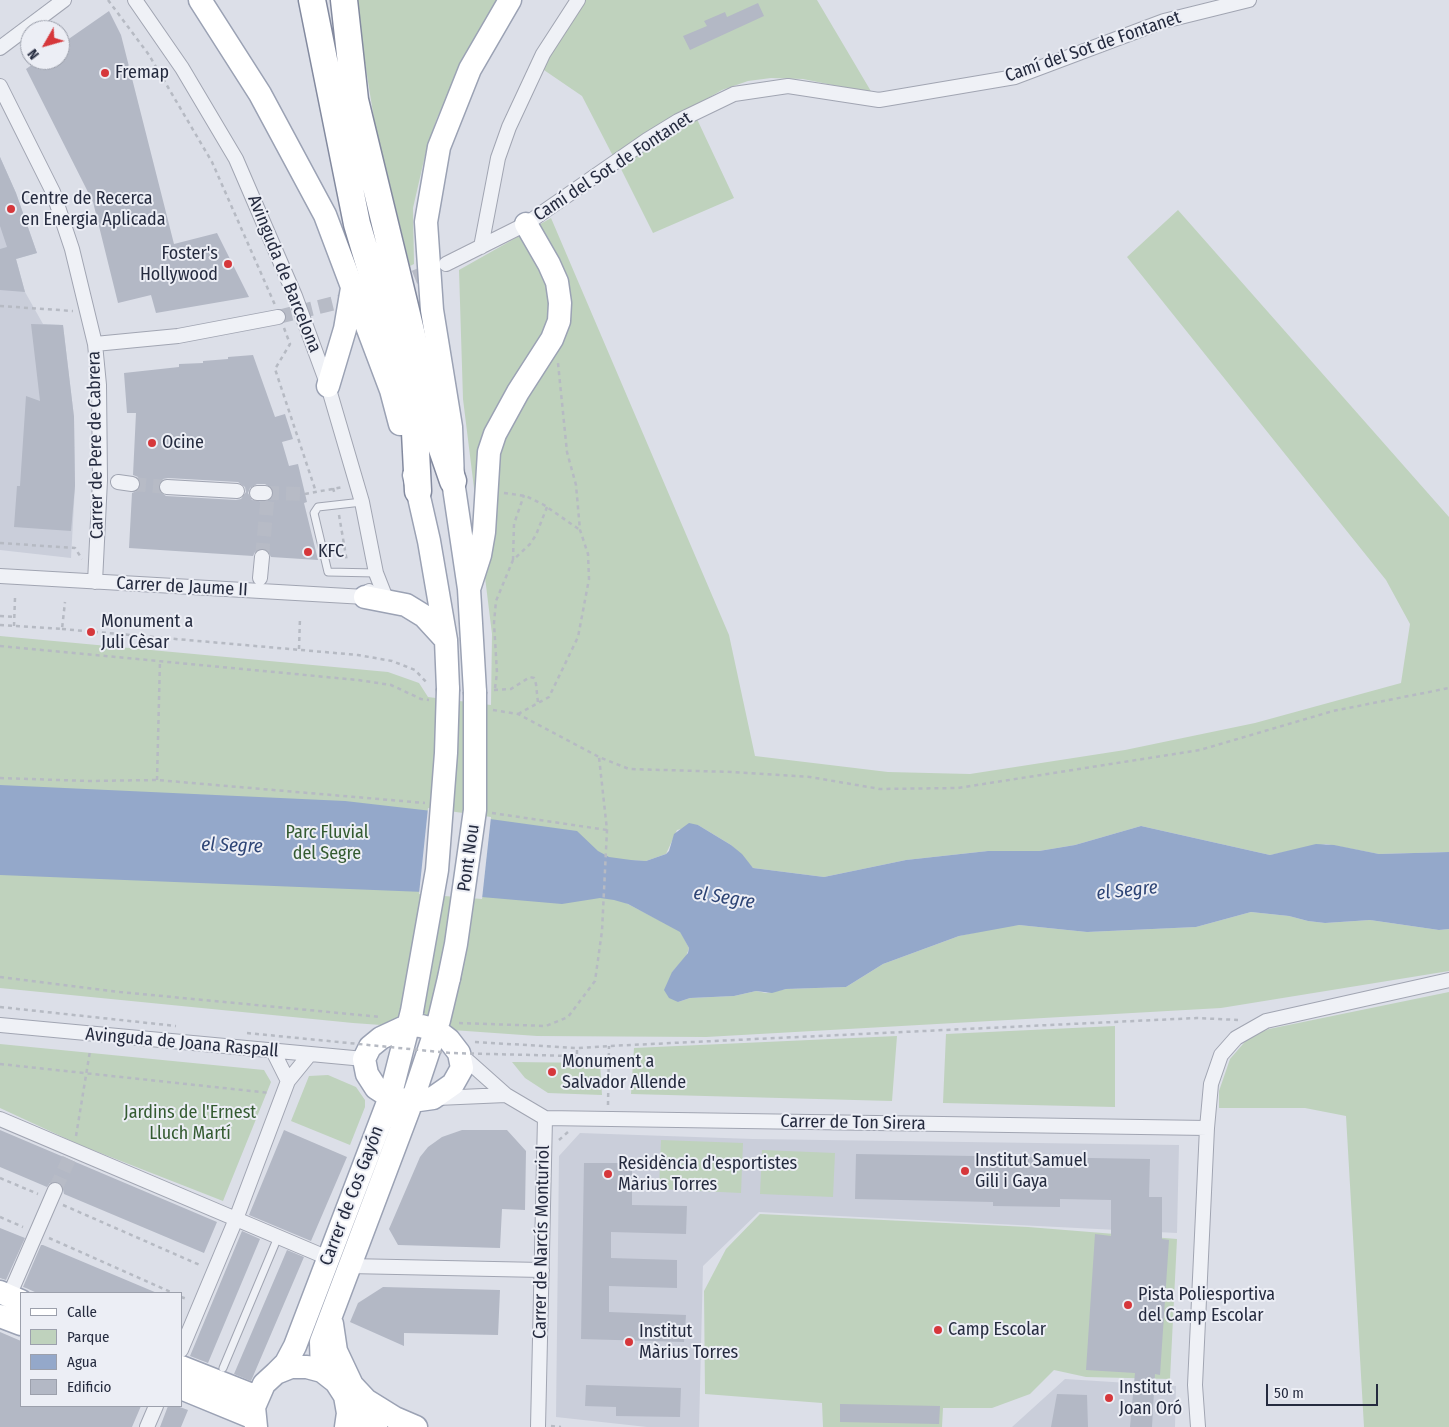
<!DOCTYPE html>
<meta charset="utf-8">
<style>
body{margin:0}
#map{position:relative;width:1449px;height:1427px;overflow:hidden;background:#dcdfe8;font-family:"Fira Sans Condensed",sans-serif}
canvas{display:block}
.legend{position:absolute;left:20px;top:1292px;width:162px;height:115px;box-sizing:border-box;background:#eceef5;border:1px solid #9ca0ac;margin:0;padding:6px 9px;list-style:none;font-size:15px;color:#252b3f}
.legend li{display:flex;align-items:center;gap:10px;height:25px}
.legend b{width:25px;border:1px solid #9ca0ac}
.north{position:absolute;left:20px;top:20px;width:50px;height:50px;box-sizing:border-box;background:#eceef5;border:1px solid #9ca0ac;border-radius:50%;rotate:232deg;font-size:14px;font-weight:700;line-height:20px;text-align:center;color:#252b3f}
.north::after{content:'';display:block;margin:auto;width:18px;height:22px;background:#d6373b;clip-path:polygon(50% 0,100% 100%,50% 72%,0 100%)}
.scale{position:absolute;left:1266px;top:1384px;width:112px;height:22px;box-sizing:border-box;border:2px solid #252b3f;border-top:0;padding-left:6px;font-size:15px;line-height:18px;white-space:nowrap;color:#252b3f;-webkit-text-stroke:4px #eceef5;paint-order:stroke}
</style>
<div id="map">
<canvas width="1449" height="1427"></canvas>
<ul class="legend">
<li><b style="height:6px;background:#fff"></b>Calle</li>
<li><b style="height:14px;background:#bfd2bd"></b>Parque</li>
<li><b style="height:14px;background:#94a8ca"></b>Agua</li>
<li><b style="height:14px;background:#b3b8c5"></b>Edificio</li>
</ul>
<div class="north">N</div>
<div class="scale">50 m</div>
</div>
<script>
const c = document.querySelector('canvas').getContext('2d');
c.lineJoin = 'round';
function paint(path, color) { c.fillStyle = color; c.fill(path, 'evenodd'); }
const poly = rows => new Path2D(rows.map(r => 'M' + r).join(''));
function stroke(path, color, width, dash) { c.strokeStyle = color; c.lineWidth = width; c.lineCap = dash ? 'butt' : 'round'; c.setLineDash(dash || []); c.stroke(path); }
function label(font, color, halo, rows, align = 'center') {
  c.font = font + ' "Fira Sans Condensed",sans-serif'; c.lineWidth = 4; c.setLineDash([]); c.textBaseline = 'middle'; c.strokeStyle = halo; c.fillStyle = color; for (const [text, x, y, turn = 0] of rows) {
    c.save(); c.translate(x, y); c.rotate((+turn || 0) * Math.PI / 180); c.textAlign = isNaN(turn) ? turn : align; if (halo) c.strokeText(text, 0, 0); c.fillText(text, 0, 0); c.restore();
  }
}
paint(poly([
 [0,157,16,193,37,253,16,259,25,292,43,324,63,325,74,417,75,486,71,558,0,550],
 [580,1133,753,1139,1179,1145,1177,1233,759,1212,703,1266,699,1427,647,1427,556,1417,559,1156],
 [1065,1379,1176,1386,1175,1427,1012,1427]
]), '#caceda');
paint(poly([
 [355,0,501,0,459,71,437,118,427,147,413,208,414,264,410,266,374,119],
 [583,0,817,0,872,93,803,79,771,78,748,81,722,90,698,104,614,158,582,96,541,68],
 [696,117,734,198,653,233,620,167],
 [1178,210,1449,517,1449,852,1379,854,1326,844,1270,855,1141,826,1075,845,1039,851,988,851,906,860,824,877,753,868,731,845,698,825,677,830,666,854,646,861,624,860,626,903,680,931,689,948,686,957,672,972,678,1002,690,998,734,996,756,991,766,993,786,989,846,987,883,964,959,936,1005,926,1019,925,1087,932,1196,927,1251,912,1289,916,1308,921,1325,923,1370,920,1439,930,1449,929,1449,971,1221,1008,706,1037,537,1036,353,1023,0,988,0,636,388,672,419,683,428,697,491,705,492,634,463,399,459,270,551,218,729,635,755,756,888,772,970,774,1125,750,1255,723,1401,683,1410,624,1386,580,1127,257],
 [1449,992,1449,1427,1364,1427,1346,1116,1305,1108,1219,1108,1219,1091,1230,1059,1249,1037,1269,1029],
 [1115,1026,1115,1107,943,1103,946,1034],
 [897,1036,892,1101,631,1094,634,1048],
 [0,1044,264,1070,271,1082,223,1201,80,1145,0,1108],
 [512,1062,600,1063,602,1095,548,1093,525,1078],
 [328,1075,356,1087,365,1100,365,1107,350,1145,291,1121,309,1076],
 [661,1140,743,1143,741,1193,659,1189],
 [762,1150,835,1153,833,1197,760,1194],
 [760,1214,1028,1227,1177,1239,1170,1379,1086,1377,1054,1370,1030,1394,992,1408,943,1408,942,1427,823,1427,822,1403,705,1394,704,1291,726,1249]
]), '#bfd2bd');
paint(poly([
 [0,785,345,801,432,811,577,831,598,851,609,857,631,860,646,861,666,854,669,851,674,834,689,823,698,825,731,845,742,854,753,868,824,877,906,860,988,851,1039,851,1075,845,1141,826,1270,855,1316,844,1334,845,1379,854,1449,852,1449,929,1439,930,1370,920,1325,923,1308,921,1289,916,1251,912,1196,927,1087,932,1019,925,959,936,883,964,846,987,786,989,772,993,756,991,734,996,690,998,678,1002,669,998,664,990,672,972,688,953,689,948,680,932,628,904,614,900,600,898,562,904,424,892,0,875]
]), '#94a8ca');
paint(poly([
 [428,808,491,817,482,899,419,894]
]), '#dcdfe8');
paint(poly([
 [758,3,764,16,690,50,683,36,707,26,704,21,725,12,727,17],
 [109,11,121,35,174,244,217,233,249,297,156,313,151,295,118,303,93,202,26,69,39,60,60,60,60,45],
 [0,157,16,193,37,253,16,259,25,292,0,290,0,249,7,247,0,226],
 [31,324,63,325,74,417,75,486,71,531,14,527,17,486,20,486,26,396,40,401],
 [253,355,275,417,285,414,293,439,282,442,289,466,298,464,307,502,304,503,318,560,271,557,267,550,262,548,255,552,253,556,129,548,132,493,139,490,141,485,138,477,133,475,136,413,127,413,124,373,179,367,179,364,203,363,203,361,228,359,228,357],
 [168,478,238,482,245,487,246,492,241,499,236,500,166,496,159,491,158,486,163,479],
 [265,484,273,489,272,498,265,502,252,500,248,493,250,488,257,484],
 [0,1130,217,1222,204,1253,64,1194,62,1185,58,1182,50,1183,47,1187,0,1167],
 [284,1130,347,1157,311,1241,249,1215],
 [462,1130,507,1130,526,1151,525,1210,502,1209,500,1248,398,1245,389,1229,420,1157,428,1147,442,1137],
 [856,1154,1150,1159,1149,1197,1162,1197,1162,1239,1169,1240,1160,1375,1155,1374,1152,1427,1130,1427,1135,1373,1086,1370,1095,1234,1111,1236,1111,1200,1060,1199,1060,1207,993,1206,993,1202,855,1199],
 [584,1163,632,1163,632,1205,687,1206,686,1234,611,1232,611,1258,677,1260,677,1288,609,1286,609,1312,686,1315,684,1342,581,1339],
 [0,1228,25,1238,6,1280,0,1278],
 [242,1231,260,1239,208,1363,190,1356],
 [41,1245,43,1245,157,1293,37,1293,26,1288,23,1287],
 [287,1250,304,1257,251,1381,234,1374],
 [383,1287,500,1290,498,1335,404,1333,404,1346,350,1322,358,1303],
 [0,1332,21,1341,21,1406,141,1406,132,1427,0,1427],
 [586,1385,681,1388,680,1417,616,1416,616,1407,585,1406],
 [1057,1394,1087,1395,1088,1427,1051,1427],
 [840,1404,940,1406,939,1424,840,1422],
 [168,1406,177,1406,188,1410,181,1427,160,1427]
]), '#b3b8c5');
stroke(poly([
 [395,285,435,269],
 [278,317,355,298],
 [132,484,167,487],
 [265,493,305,494],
 [262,557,268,493],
 [55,1190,69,1159]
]), '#b7bbc6', 14, [14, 7]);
const lane = poly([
 [362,502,318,507,314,513,328,572,376,573],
 [223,1368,278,1237]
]);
const street = poly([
 [135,0,182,68,236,159,295,296,328,386,362,502,376,573,387,601],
 [0,48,64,0],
 [0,86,53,192,72,249,95,344,99,385,100,480,95,582],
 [481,247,498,158,509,127,543,54,578,0],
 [446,264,526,224,647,140,678,121,734,94,788,86,879,100,1015,77,1164,21,1249,0],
 [95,344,178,336,278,317],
 [118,482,132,484],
 [167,487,237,491],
 [257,493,265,493],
 [0,576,365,597,369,591],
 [260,578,262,557],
 [0,1025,364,1059],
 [273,1051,288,1081],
 [460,1054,506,1095,545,1118,1207,1128],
 [437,1098,506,1095],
 [0,1119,328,1258],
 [348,1266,542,1270],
 [9,1296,55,1190],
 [181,1350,236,1219,288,1081,310,1054],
 [147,1427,156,1406],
 [538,1427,545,1118],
 [1198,1427,1195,1385,1207,1128,1211,1084,1221,1055,1236,1038,1266,1021,1449,980]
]);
const primary = poly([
 [200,0,260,94,325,215,391,390,400,424],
 [328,386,345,329,352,288],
 [414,475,429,541,446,640,448,689],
 [470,586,480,555,484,532,489,452,495,434,518,392,552,339,559,321,560,303,557,282,549,264,526,224],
 [365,597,406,605,424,616,446,640],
 [475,692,469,589,453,481,451,427,432,310,426,222,439,147,470,69,510,0],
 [409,1025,421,1026,436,1030,449,1040,459,1053,462,1068,453,1084,433,1098,412,1101,390,1097,376,1088,367,1074,364,1059,370,1047,381,1038,409,1025],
 [0,1292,21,1301],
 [0,1316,21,1324],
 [332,1324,336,1351,352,1385,366,1400,395,1418,416,1427],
 [181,1367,257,1397],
 [322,1371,321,1342,412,1101,439,1020,449,978],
 [276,1373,286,1363,295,1346,390,1097,412,1011],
 [181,1388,254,1418],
 [348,1413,376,1427],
 [256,1427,254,1407,264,1384,276,1373,291,1367,307,1367,322,1371,336,1382,345,1396,348,1413,346,1427]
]);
const highway = poly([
 [312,0,357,224,390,334,415,432,418,491],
 [344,0,355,100,434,426,453,481]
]);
stroke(lane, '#a1a5b2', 9);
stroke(street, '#a1a5b2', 16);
stroke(primary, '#9ba2b4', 25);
stroke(highway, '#838a9f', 29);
stroke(poly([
 [108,0,149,55,212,162,275,305],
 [0,306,73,311],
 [284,328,290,344,275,369,316,492],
 [333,488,335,495],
 [504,493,526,496,544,505,580,530],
 [305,494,343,487],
 [339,515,347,562],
 [0,543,75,548,82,559],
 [513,560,514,524,524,495],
 [0,616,14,617],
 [0,625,62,629,65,602],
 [14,626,15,598],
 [62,629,358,655,392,661,415,670,428,684],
 [0,646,358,680,391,685,421,699,429,700],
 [299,649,300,618],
 [495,688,497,673,494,623,496,601,513,560,530,544,536,535,547,507],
 [494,690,511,689,530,677,534,678,536,684,538,703],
 [493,710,518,714,599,757,629,769,733,772,810,777,880,789,958,788,1200,750,1333,711,1449,688],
 [518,714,549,697,578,637,589,579,588,554,580,530,576,485,567,452,558,363],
 [0,778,88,781,157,780,425,803],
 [157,780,160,660],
 [492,813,607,830],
 [0,977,120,992,381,1017],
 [0,1007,176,1026],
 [459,1023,546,1026,568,1017,595,981,602,931,607,830,599,757],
 [475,1042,576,1048],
 [572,1056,577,1057,577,1048,609,1046,1197,1018,1238,1020],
 [0,1064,270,1093],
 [608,1105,609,1046],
 [76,1136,90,1051],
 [559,1140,568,1132],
 [0,1178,38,1194],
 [63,1205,202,1266],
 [0,1217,23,1227],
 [49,1238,173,1293],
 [181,1297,187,1299],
 [551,1426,561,1427]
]), '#b6bac3', 2.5, [4, 4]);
stroke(lane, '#eff1f6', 7);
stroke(street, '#eff1f6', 14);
stroke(primary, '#fff', 22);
stroke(highway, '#fff', 26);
const primaryBridge = poly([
 [449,978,456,944,475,810,475,692],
 [412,1011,437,870,446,753,448,689]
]);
stroke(primaryBridge, '#9ba2b4', 25, []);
stroke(poly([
 [247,1033,450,1053,572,1056]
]), '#b6bac3', 2.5, [4, 4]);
stroke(primaryBridge, '#fff', 22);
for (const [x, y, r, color] of [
 [105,73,5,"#d6373b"],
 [11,209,5,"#d6373b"],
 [228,264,5,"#d6373b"],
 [152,443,5,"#d6373b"],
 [308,552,5,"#d6373b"],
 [91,632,5,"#d6373b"],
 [552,1072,5,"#d6373b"],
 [965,1171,5,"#d6373b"],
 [608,1174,5,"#d6373b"],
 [1128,1305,5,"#d6373b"],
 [938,1330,5,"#d6373b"],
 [629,1342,5,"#d6373b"],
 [1109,1398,5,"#d6373b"]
]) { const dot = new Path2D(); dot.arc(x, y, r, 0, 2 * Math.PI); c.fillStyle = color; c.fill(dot); stroke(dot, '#eceef5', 2); }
label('18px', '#252b3f', '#eceef5', [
 ["Camí del Sot de Fontanet",1093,47,-19],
 ["Camí del Sot de Fontanet",613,167,-33],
 ["Avinguda de Barcelona",284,274,68],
 ["Carrer de Pere de Cabrera",96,445,-91],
 ["Carrer de Jaume II",182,587,3],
 ["Pont Nou",469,858,-82],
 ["Avinguda de Joana Raspall",182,1043,5],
 ["Carrer de Ton Sirera",853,1123,1],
 ["Carrer de Cos Gayón",352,1196,-69],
 ["Carrer de Narcís Monturiol",542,1242,-89]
]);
label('18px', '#252b3f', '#eceef5', [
 ["Fremap",115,73],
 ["Centre de Recerca",21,199],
 ["en Energia Aplicada",21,220],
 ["Foster's",218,254,"right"],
 ["Hollywood",218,275,"right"],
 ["Ocine",162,443],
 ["KFC",318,552],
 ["Monument a",101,622],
 ["Juli Cèsar",101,643],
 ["Monument a",562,1062],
 ["Salvador Allende",562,1083],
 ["Institut Samuel",975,1161],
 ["Gili i Gaya",975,1182],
 ["Residència d'esportistes",618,1164],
 ["Màrius Torres",618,1185],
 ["Pista Poliesportiva",1138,1295],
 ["del Camp Escolar",1138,1316],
 ["Camp Escolar",948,1330],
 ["Institut",639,1332],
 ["Màrius Torres",639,1353],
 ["Institut",1119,1388],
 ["Joan Oró",1119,1409]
], 'left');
label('18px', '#345b31', '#eceef5', [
 ["Parc Fluvial",327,833],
 ["del Segre",327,854],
 ["Jardins de l'Ernest",190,1113],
 ["Lluch Martí",190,1134]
]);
label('italic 19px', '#2d4475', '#eceef5', [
 ["el Segre",232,846,2],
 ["el Segre",1127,891,-6],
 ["el Segre",724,898,9]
]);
</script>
